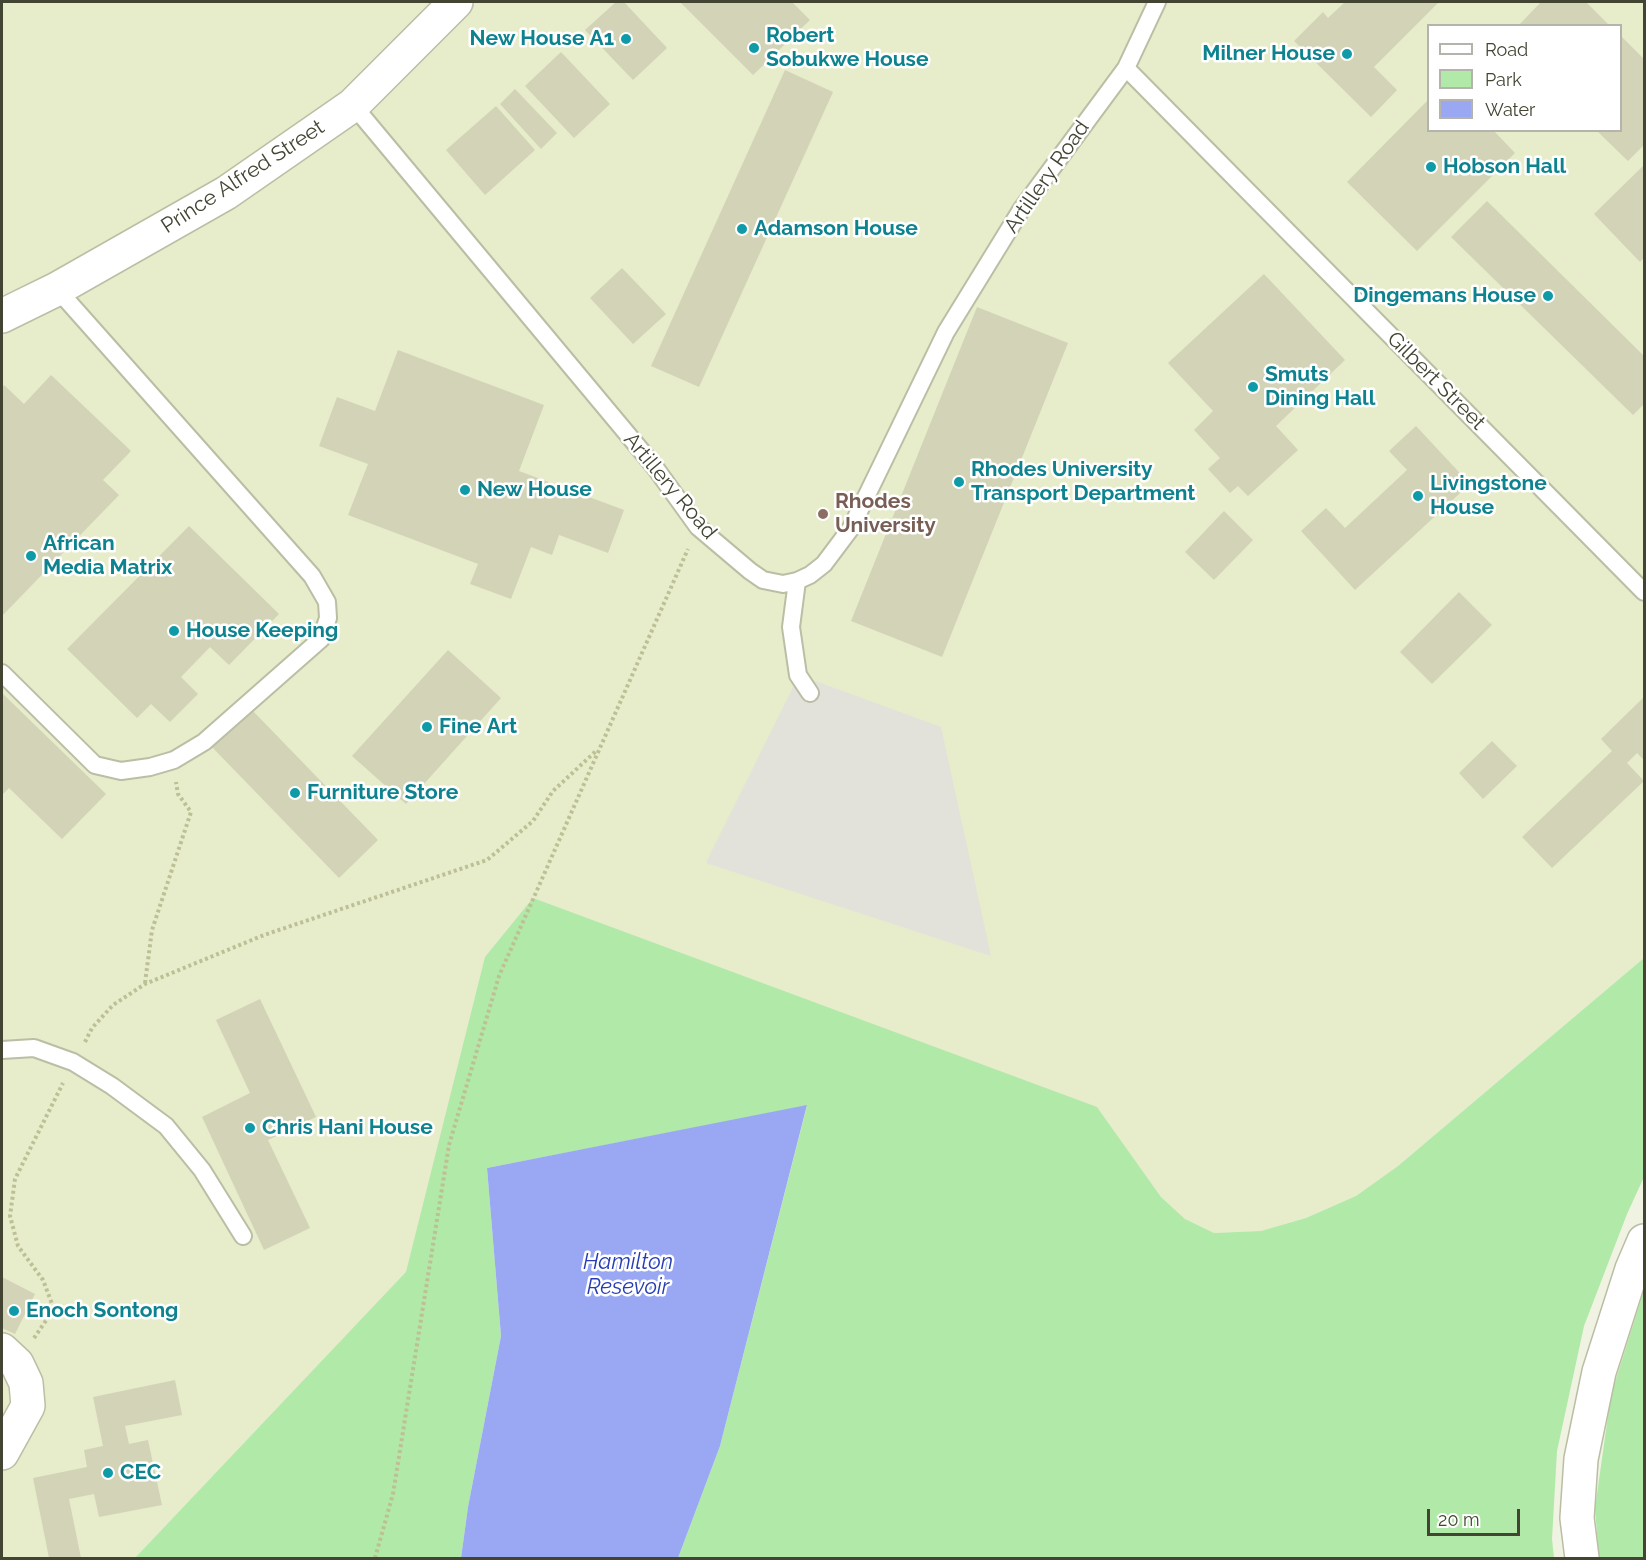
<!DOCTYPE html>
<style>
body{margin:0}
#map{position:relative;width:1646px;height:1560px;overflow:hidden;background:#f0f2e2;font-family:Raleway,sans-serif}
canvas{display:block}
.frame{position:absolute;inset:0;border:3px solid #434432;pointer-events:none}
.legend{position:absolute;left:1427px;top:24px;width:195px;height:108px;box-sizing:border-box;background:#fff;border:2px solid #b4b4ad;margin:0;padding:8px 10px;list-style:none;font-size:18px;color:#434432}
.legend li{display:flex;align-items:center;gap:12px;height:30px}
.legend b{width:30px;border:2px solid #b4b4ad}
.scale{position:absolute;left:1427px;top:1509px;width:93px;height:27px;box-sizing:border-box;border:3px solid #434432;border-top:0;padding-left:8px;font-size:18px;line-height:21px;white-space:nowrap;color:#434432;-webkit-text-stroke:4px #fff;paint-order:stroke}
</style>
<div id="map">
<canvas width="1646" height="1560"></canvas>
<div class="frame"></div>
<ul class="legend">
<li><b style="height:8px;background:#fff"></b>Road</li>
<li><b style="height:16px;background:#b0e9a8"></b>Park</li>
<li><b style="height:16px;background:#9aa8f3"></b>Water</li>
</ul>
<div class="scale">20 m</div>
</div>
<script>
const c = document.querySelector('canvas').getContext('2d');
c.lineJoin = 'round';
function paint(path, color) { c.fillStyle = color; c.fill(path, 'evenodd'); }
const poly = rows => new Path2D(rows.map(r => 'M' + r).join(''));
function stroke(path, color, width, dash) { c.strokeStyle = color; c.lineWidth = width; c.lineCap = dash ? 'butt' : 'round'; c.setLineDash(dash || []); c.stroke(path); }
function label(font, color, halo, rows, align = 'center') {
  c.font = font + ' Raleway,sans-serif'; c.lineWidth = 5; c.setLineDash([]); c.textBaseline = 'middle'; c.strokeStyle = halo; c.fillStyle = color; for (const [text, x, y, turn = 0] of rows) {
    c.save(); c.translate(x, y); c.rotate((+turn || 0) * Math.PI / 180); c.textAlign = isNaN(turn) ? turn : align; if (halo) c.strokeText(text, 0, 0); c.fillText(text, 0, 0); c.restore();
  }
}
paint(poly([
 [2,2,1644,2,1644,958,1398,1166,1356,1196,1306,1218,1261,1231,1214,1233,1185,1219,1161,1197,1097,1107,485,958,407,1272,135,1558,2,1558],
 [1428,26,1620,26,1620,130,1428,130]
]), '#e7eccb');
paint(poly([
 [533,898,1097,1107,1161,1197,1185,1219,1214,1233,1261,1231,1306,1218,1356,1196,1398,1166,1644,958,1644,1177,1627,1214,1584,1326,1557,1451,1552,1539,1554,1558,678,1558,720,1446,807,1106,487,1168,501,1336,468,1507,461,1558,135,1558,406,1272,485,957],
 [1644,1290,1644,1558,1599,1558,1595,1508,1611,1395]
]), '#b0e9a8');
paint(poly([
 [799,675,941,727,991,956,706,863]
]), '#e2e2db');
paint(poly([
 [807,1105,720,1446,678,1558,461,1558,468,1507,501,1336,487,1168]
]), '#9aa8f3');
paint(poly([
 [616,2,624,2,667,48,633,80,585,30],
 [680,2,792,2,810,20,753,75],
 [1345,2,1439,2,1374,67,1397,90,1371,117,1294,41,1323,12,1328,18],
 [1541,2,1586,2,1610,26,1518,26],
 [1620,35,1644,59,1644,145,1628,161,1596,130,1620,130],
 [561,52,610,104,574,138,525,86],
 [785,70,833,92,699,387,651,366],
 [515,89,557,133,541,149,500,104],
 [1428,100,1428,130,1493,130,1515,153,1417,251,1347,182],
 [496,106,535,150,485,195,446,150],
 [1644,165,1644,258,1640,262,1594,214],
 [1487,201,1644,356,1644,404,1633,415,1451,237],
 [622,268,666,314,633,344,590,298],
 [1264,274,1345,360,1276,426,1298,450,1248,496,1238,486,1230,493,1208,469,1220,458,1194,430,1213,411,1168,363],
 [977,307,1068,343,942,657,851,621],
 [398,350,544,405,519,471,624,510,608,553,559,535,552,555,531,547,511,599,470,584,478,564,348,515,368,464,319,446,337,397,375,411],
 [51,375,131,451,103,480,119,495,2,616,2,388,4,385,24,404],
 [1416,426,1470,484,1355,590,1301,531,1326,508,1345,528,1407,470,1389,451],
 [1224,511,1253,540,1214,580,1185,552],
 [189,526,279,614,229,665,210,647,181,677,198,694,170,722,151,704,137,718,67,649],
 [1459,592,1492,625,1432,684,1400,652],
 [448,650,501,698,406,804,352,756],
 [2,693,106,794,62,839,9,788,2,795],
 [1644,697,1644,760,1637,753,1627,763,1644,781,1552,868,1522,837,1612,751,1601,739],
 [250,708,378,840,339,878,211,746],
 [1492,741,1517,766,1483,799,1459,773],
 [260,999,316,1117,268,1140,310,1228,264,1250,202,1117,250,1093,216,1020],
 [2,1277,35,1294,15,1334,2,1328],
 [175,1380,182,1415,125,1426,129,1444,148,1440,162,1505,99,1517,94,1494,69,1499,81,1558,49,1558,33,1478,87,1467,84,1450,103,1446,93,1397]
]), '#d3d4b7');
const lane = poly([
 [1126,68,1644,592],
 [353,105,654,466,698,527,750,571,763,580,783,584,797,581,810,575,824,564,851,528,946,332,1021,210,1126,68,1157,2],
 [797,581,791,627,798,675,810,693],
 [2,673,95,765,121,771,150,767,174,760,204,742,321,639,328,618,327,602,312,576,57,289],
 [2,1050,34,1048,73,1062,112,1086,166,1126,202,1170,243,1236]
]);
const street = poly([
 [2,316,57,289,226,193,353,105,456,2],
 [2,1350,17,1364,26,1383,28,1406,2,1453],
 [1582,1558,1577,1518,1581,1459,1599,1372,1632,1269,1644,1241]
]);
stroke(lane, '#bbbea4', 20);
stroke(street, '#bbbea4', 36);
stroke(poly([
 [145,983,152,930,191,812,178,794,176,782],
 [85,1042,92,1028,113,1005,145,984,264,935,487,860,533,821,553,791,596,751],
 [34,1338,54,1309,43,1280,18,1246,10,1216,15,1179,63,1083],
 [375,1558,393,1494,449,1145,499,976,688,549]
]), '#bdc095', 4, [3, 3]);
stroke(lane, '#fff', 16);
stroke(street, '#fff', 33);
for (const [x, y, r, color] of [
 [626,39,6,"#0f9aa8"],
 [754,48,6,"#0f9aa8"],
 [1347,54,6,"#0f9aa8"],
 [1431,167,6,"#0f9aa8"],
 [742,229,6,"#0f9aa8"],
 [1548,296,6,"#0f9aa8"],
 [1253,387,6,"#0f9aa8"],
 [959,482,6,"#0f9aa8"],
 [465,490,6,"#0f9aa8"],
 [1418,496,6,"#0f9aa8"],
 [823,514,6,"#8d6e63"],
 [31,556,6,"#0f9aa8"],
 [174,631,6,"#0f9aa8"],
 [427,727,6,"#0f9aa8"],
 [295,793,6,"#0f9aa8"],
 [250,1128,6,"#0f9aa8"],
 [14,1311,6,"#0f9aa8"],
 [108,1473,6,"#0f9aa8"]
]) { const dot = new Path2D(); dot.arc(x, y, r, 0, 2 * Math.PI); c.fillStyle = color; c.fill(dot); stroke(dot, '#fff', 2); }
label('bold 21px', '#0d838f', '#fff', [
 ["Robert",766,36],
 ["Sobukwe House",766,60],
 ["New House A1",614,39,"right"],
 ["Milner House",1335,54,"right"],
 ["Hobson Hall",1443,167],
 ["Adamson House",754,229],
 ["Dingemans House",1536,296,"right"],
 ["Smuts",1265,375],
 ["Dining Hall",1265,399],
 ["Rhodes University",971,470],
 ["Transport Department",971,494],
 ["Livingstone",1430,484],
 ["House",1430,508],
 ["New House",477,490],
 ["African",43,544],
 ["Media Matrix",43,568],
 ["House Keeping",186,631],
 ["Fine Art",439,727],
 ["Furniture Store",307,793],
 ["Chris Hani House",262,1128],
 ["Enoch Sontong",26,1311],
 ["CEC",120,1473]
], 'left');
label('21px', '#434432', '#fff', [
 ["Prince Alfred Street",243,177,-33],
 ["Artillery Road",1047,177,-55],
 ["Gilbert Street",1436,381,45],
 ["Artillery Road",670,486,50]
]);
label('bold 21px', '#785e54', '#fff', [
 ["Rhodes",835,502],
 ["University",835,526]
], 'left');
label('italic 22px', '#273cb4', '#fff', [
 ["Hamilton",628,1262],
 ["Resevoir",628,1287]
]);
</script>
